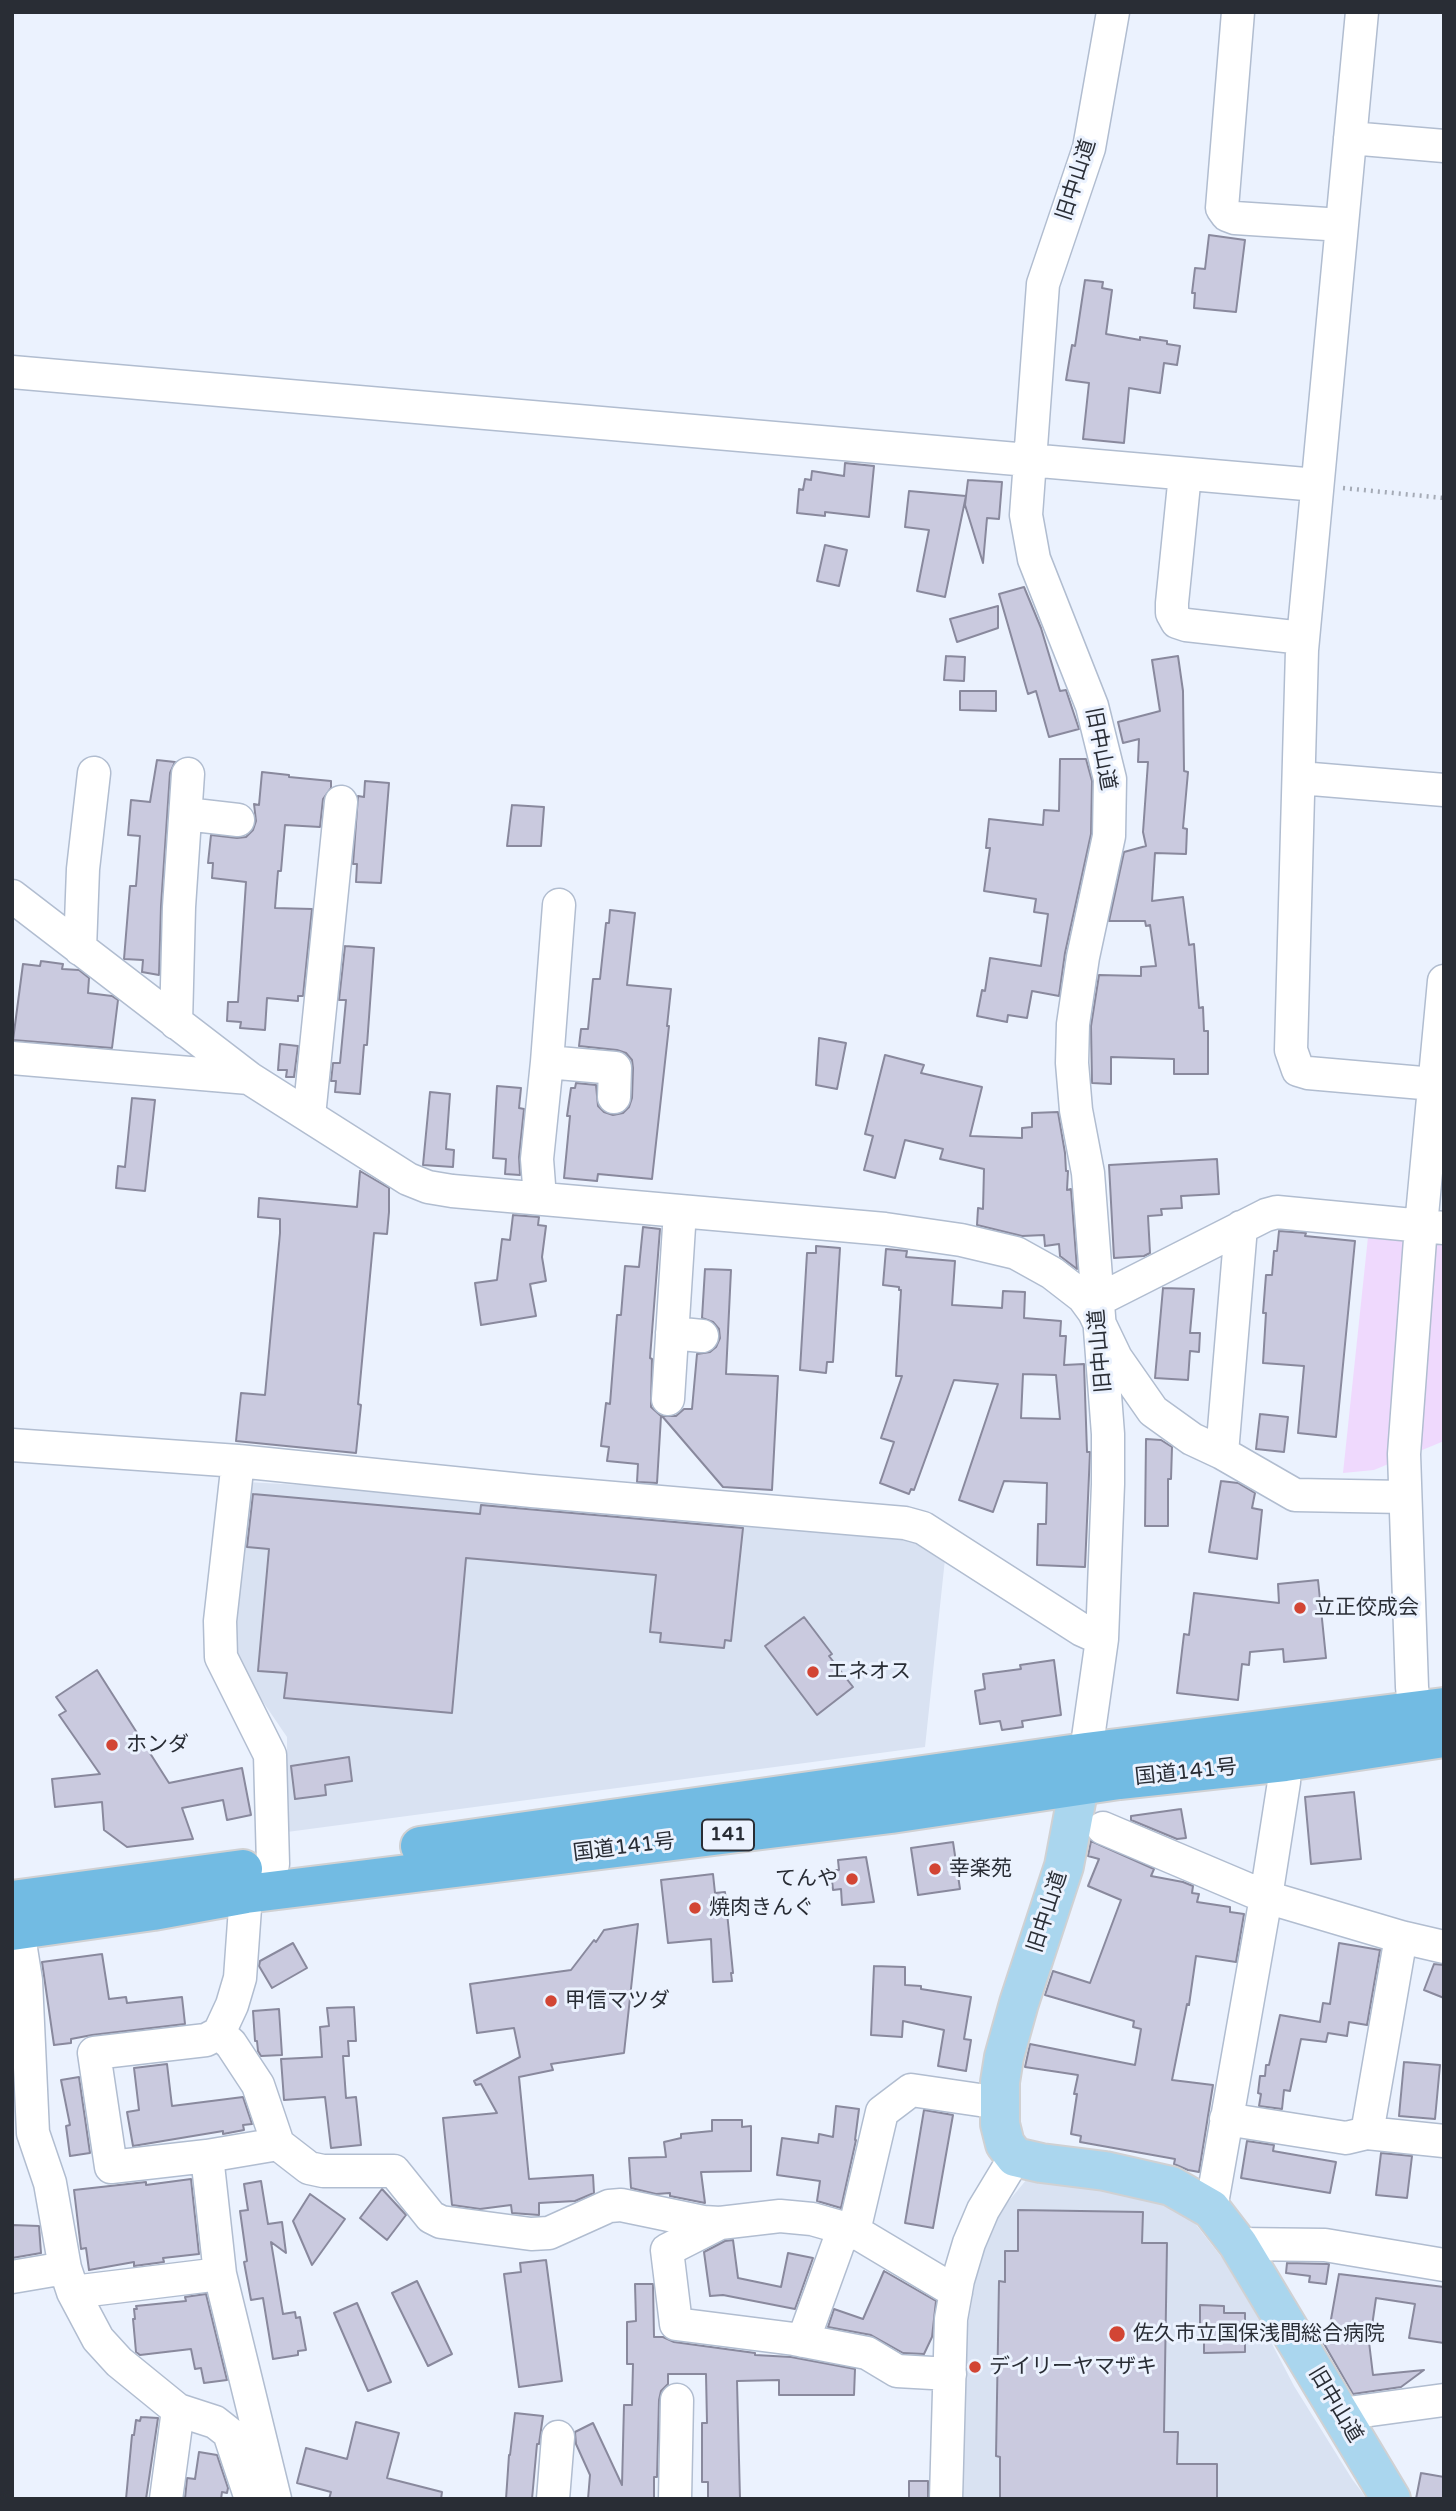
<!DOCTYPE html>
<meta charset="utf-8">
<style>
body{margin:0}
#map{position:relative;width:1456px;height:2511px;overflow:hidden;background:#ebf2fe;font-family:"Varela Round",sans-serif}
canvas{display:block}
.frame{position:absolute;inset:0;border:14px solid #292d35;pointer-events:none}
</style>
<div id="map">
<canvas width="1456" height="2511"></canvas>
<div class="frame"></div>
</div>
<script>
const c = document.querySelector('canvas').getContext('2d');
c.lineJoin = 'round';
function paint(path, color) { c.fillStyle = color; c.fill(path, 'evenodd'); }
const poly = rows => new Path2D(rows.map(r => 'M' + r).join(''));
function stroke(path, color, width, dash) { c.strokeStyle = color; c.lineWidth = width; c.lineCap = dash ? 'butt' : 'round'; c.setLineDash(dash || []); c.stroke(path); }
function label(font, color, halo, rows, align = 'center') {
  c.font = font + ' "Varela Round","Noto Sans JP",sans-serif'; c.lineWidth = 6; c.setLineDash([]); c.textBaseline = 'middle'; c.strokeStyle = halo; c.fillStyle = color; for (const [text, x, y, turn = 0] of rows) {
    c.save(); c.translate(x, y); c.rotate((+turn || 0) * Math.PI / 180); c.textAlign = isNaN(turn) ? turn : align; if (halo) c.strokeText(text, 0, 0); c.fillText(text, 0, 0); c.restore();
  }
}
paint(poly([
 [247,1482,336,1487,910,1536,945,1559,925,1747,287,1832,287,1737,229,1652],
 [1027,2179,1133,2194,1165,2203,1194,2222,1223,2259,1259,2319,1294,2386,1352,2479,1367,2499,961,2499,964,2348,980,2253,998,2214]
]), '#d9e2f2');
paint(poly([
 [1368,1237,1444,1245,1444,1441,1374,1470,1343,1473]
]), '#efd9fd');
const building = poly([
 [1209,235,1245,240,1236,312,1194,308,1195,293,1192,293,1195,268,1205,269,1209,235],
 [1085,280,1103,282,1102,288,1112,290,1106,334,1140,340,1140,337,1167,341,1167,344,1180,346,1177,365,1164,363,1160,393,1129,388,1124,443,1083,439,1089,383,1066,380,1072,345,1075,346,1085,280],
 [845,463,874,466,869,517,825,512,825,516,797,513,799,489,803,490,805,479,811,480,812,471,844,476,845,463],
 [968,480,1002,482,999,519,987,518,983,563,965,505,966,496,945,597,917,591,929,530,905,527,909,491,966,496,968,480],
 [825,545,847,550,839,586,817,581,825,545],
 [1024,587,1041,628,1060,691,1066,690,1079,729,1049,737,1036,691,1028,694,999,594,1024,587],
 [998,606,998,628,957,642,950,619,998,606],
 [946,656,965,657,964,681,944,680,946,656],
 [1178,656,1183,691,1184,771,1188,772,1183,828,1187,829,1186,854,1155,853,1152,901,1183,897,1189,945,1194,944,1199,1008,1203,1007,1204,1031,1208,1031,1208,1074,1174,1074,1174,1059,1111,1057,1111,1084,1092,1083,1091,1026,1099,975,1141,976,1141,967,1156,966,1150,925,1146,926,1145,921,1109,921,1124,852,1146,846,1143,832,1148,762,1138,762,1139,739,1123,743,1118,722,1160,711,1152,660,1178,656],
 [960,691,996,691,996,711,960,710,960,691],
 [1060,759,1086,759,1092,781,1091,834,1065,953,1059,996,1032,991,1027,1018,1008,1015,1007,1022,977,1016,982,990,985,991,990,958,1041,966,1048,914,1034,912,1036,899,984,891,990,848,986,848,989,819,1043,825,1044,810,1059,811,1060,759],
 [157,760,175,762,170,773,161,906,159,975,142,972,143,960,124,959,130,886,136,886,140,836,128,835,131,800,150,802,157,760],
 [262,772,289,775,289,777,331,781,331,788,323,799,320,827,285,825,281,871,278,871,275,908,312,909,303,996,298,996,298,1001,267,998,265,1030,240,1028,241,1022,227,1021,228,1002,238,1002,246,882,212,878,213,863,208,863,211,835,237,838,246,837,253,830,256,821,254,804,259,805,262,772],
 [365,781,389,783,381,883,356,882,357,864,353,864,358,796,364,797,365,781],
 [512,805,544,807,541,846,507,846,512,805],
 [610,910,635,913,627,985,671,989,667,1026,669,1026,652,1179,598,1174,597,1181,564,1178,570,1116,567,1116,571,1088,575,1088,576,1083,596,1085,598,1106,604,1112,613,1115,623,1113,629,1107,632,1098,633,1068,632,1060,626,1053,617,1050,579,1046,581,1029,588,1029,593,979,600,979,606,923,609,923,610,910],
 [345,946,374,948,367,1045,364,1045,360,1094,335,1092,336,1081,331,1081,333,1063,340,1063,346,1000,339,1000,345,946],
 [41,961,63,964,62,969,79,970,89,978,88,993,112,996,118,1000,112,1048,13,1040,23,964,40,966,41,961],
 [819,1038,846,1043,837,1089,816,1085,819,1038],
 [280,1044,298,1046,294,1077,286,1077,287,1070,278,1070,280,1044],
 [885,1055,924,1065,921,1073,982,1087,970,1136,1022,1138,1022,1128,1032,1127,1032,1113,1058,1112,1065,1153,1066,1171,1068,1171,1067,1190,1071,1189,1077,1269,1060,1256,1059,1244,1045,1246,1044,1235,1022,1236,977,1225,978,1208,983,1209,984,1169,940,1159,943,1149,905,1140,895,1178,864,1170,873,1136,865,1134,885,1055],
 [497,1086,521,1088,519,1108,524,1109,519,1157,520,1175,505,1174,506,1159,493,1158,497,1086],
 [430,1092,450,1094,446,1149,454,1150,453,1167,423,1165,430,1092],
 [132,1098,155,1100,145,1191,116,1188,118,1166,125,1167,132,1098],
 [1217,1159,1219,1194,1181,1196,1182,1208,1161,1209,1162,1215,1148,1216,1150,1253,1144,1256,1114,1258,1109,1165,1217,1159],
 [360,1171,389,1188,389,1212,387,1234,374,1233,358,1404,361,1405,356,1453,236,1441,241,1393,265,1395,280,1233,280,1219,258,1217,259,1198,357,1207,360,1171],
 [513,1215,539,1217,538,1225,546,1226,542,1257,546,1281,530,1284,536,1316,481,1325,475,1283,497,1280,502,1239,510,1240,513,1215],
 [643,1227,660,1229,650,1358,652,1359,651,1407,661,1416,657,1483,637,1482,638,1464,607,1461,609,1447,601,1446,606,1403,610,1404,617,1315,621,1315,625,1266,639,1267,643,1227],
 [1279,1231,1306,1233,1305,1236,1355,1241,1336,1437,1298,1433,1304,1366,1263,1363,1266,1313,1263,1313,1266,1275,1272,1275,1274,1251,1277,1251,1279,1231],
 [816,1246,840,1248,833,1362,827,1362,826,1373,800,1370,807,1253,816,1253,816,1246],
 [886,1249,907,1251,906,1257,955,1261,952,1305,1002,1308,1003,1291,1025,1292,1024,1318,1061,1321,1060,1336,1066,1336,1064,1365,1084,1364,1087,1452,1090,1452,1085,1567,1037,1565,1038,1524,1046,1524,1047,1483,1004,1481,993,1512,959,1500,998,1384,954,1380,914,1490,911,1489,909,1494,880,1483,894,1442,881,1438,902,1376,896,1376,901,1290,899,1290,899,1287,883,1285,886,1249],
 [1023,1374,1056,1375,1060,1419,1021,1418,1023,1374],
 [705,1269,731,1270,726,1374,778,1376,772,1490,723,1487,662,1416,676,1416,684,1409,692,1409,697,1354,710,1352,716,1347,720,1338,719,1329,713,1322,702,1318,705,1269],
 [1163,1288,1194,1289,1190,1333,1200,1333,1199,1352,1190,1351,1188,1380,1155,1378,1163,1288],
 [1260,1414,1288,1417,1284,1452,1256,1449,1260,1414],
 [1146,1439,1161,1440,1172,1447,1171,1479,1168,1479,1168,1526,1145,1526,1146,1439],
 [1221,1481,1238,1483,1255,1493,1252,1508,1262,1510,1257,1559,1209,1552,1221,1481],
 [253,1494,480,1514,481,1505,743,1528,731,1641,725,1640,724,1648,660,1642,661,1633,650,1632,656,1575,466,1558,452,1713,284,1698,287,1673,258,1671,269,1549,247,1547,253,1494],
 [1318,1580,1326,1658,1284,1662,1283,1649,1250,1652,1249,1665,1242,1664,1238,1700,1177,1693,1184,1634,1189,1635,1194,1593,1279,1603,1278,1584,1318,1580],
 [804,1617,832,1654,829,1656,853,1687,817,1715,765,1646,804,1617],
 [1054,1660,1061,1715,1022,1721,1023,1727,1002,1730,1000,1721,980,1724,975,1691,985,1689,983,1674,1021,1669,1020,1665,1054,1660],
 [97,1670,169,1783,242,1768,251,1815,227,1820,223,1800,182,1808,193,1839,127,1847,104,1830,102,1802,55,1807,52,1779,100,1774,59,1715,66,1711,56,1697,97,1670],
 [349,1757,352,1781,325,1785,326,1795,295,1799,291,1766,349,1757],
 [1354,1792,1361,1859,1311,1864,1305,1797,1354,1792],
 [1181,1809,1186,1838,1177,1839,1131,1820,1131,1816,1181,1809],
 [1091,1841,1154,1869,1151,1876,1183,1882,1193,1886,1192,1893,1199,1894,1197,1902,1230,1907,1230,1912,1244,1914,1236,1962,1196,1956,1189,2005,1187,2004,1172,2080,1213,2085,1199,2172,1188,2170,1174,2164,1175,2159,1080,2142,1081,2136,1071,2134,1077,2094,1074,2094,1078,2075,1025,2067,1030,2044,1135,2065,1141,2029,1133,2027,1134,2021,1045,1995,1053,1971,1090,1983,1121,1900,1088,1886,1099,1859,1088,1856,1091,1841],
 [953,1842,960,1889,918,1895,911,1848,953,1842],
 [866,1857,874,1902,842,1905,841,1889,833,1890,831,1870,839,1870,838,1860,866,1857],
 [713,1874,715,1893,725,1892,733,1973,731,1973,732,1981,713,1982,711,1939,668,1943,661,1880,713,1874],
 [638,1924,624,2053,551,2064,553,2070,519,2077,529,2179,593,2175,594,2193,575,2201,539,2203,539,2215,512,2213,511,2205,480,2209,452,2205,443,2118,497,2113,481,2084,476,2085,474,2081,520,2057,514,2028,477,2033,470,1984,571,1970,594,1940,596,1942,604,1930,638,1924],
 [293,1943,307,1968,272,1988,259,1966,260,1961,293,1943],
 [1339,1943,1380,1950,1367,2025,1349,2022,1347,2036,1328,2033,1326,2042,1301,2039,1290,2091,1284,2090,1282,2109,1259,2106,1261,2094,1258,2093,1260,2076,1265,2076,1266,2065,1269,2065,1280,2015,1320,2022,1323,2003,1330,2004,1339,1943],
 [102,1954,109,1999,126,1997,127,2003,182,1997,185,2024,92,2035,71,2039,71,2043,54,2045,42,1962,102,1954],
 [1434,1964,1444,1965,1444,1998,1424,1990,1434,1964],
 [874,1966,905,1967,905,1985,921,1986,921,1989,971,1997,964,2039,971,2040,966,2071,938,2066,944,2030,903,2021,902,2037,871,2035,874,1966],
 [354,2007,356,2041,348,2041,349,2056,343,2056,346,2098,356,2097,361,2145,331,2148,325,2097,284,2100,281,2059,322,2057,320,2027,329,2026,327,2008,354,2007],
 [279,2009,282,2055,261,2056,258,2051,257,2041,255,2041,253,2011,279,2009],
 [1404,2062,1440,2065,1435,2119,1399,2116,1404,2062],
 [167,2064,172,2106,243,2097,252,2124,243,2125,244,2130,223,2134,223,2131,133,2146,127,2112,139,2110,134,2068,167,2064],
 [79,2077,90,2153,70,2156,66,2126,70,2125,61,2080,79,2077],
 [836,2106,859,2109,855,2140,856,2140,841,2208,817,2201,820,2181,777,2175,782,2138,818,2143,819,2134,833,2137,836,2106],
 [924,2110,953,2115,933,2228,905,2223,924,2110],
 [712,2120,742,2120,742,2127,751,2126,751,2171,701,2172,705,2203,670,2196,670,2193,656,2194,631,2188,629,2158,666,2157,664,2142,681,2138,681,2134,712,2131,712,2120],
 [1247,2141,1274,2145,1273,2151,1336,2162,1330,2193,1241,2178,1247,2141],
 [1381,2153,1412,2156,1407,2198,1376,2195,1381,2153],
 [191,2179,199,2254,163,2258,164,2262,134,2266,134,2262,89,2270,86,2248,81,2249,74,2190,146,2182,146,2185,191,2179],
 [261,2181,268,2224,282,2222,286,2253,271,2242,283,2314,295,2312,296,2318,300,2317,306,2350,298,2351,298,2355,273,2359,263,2298,251,2300,244,2262,247,2261,240,2211,248,2210,244,2184,261,2181],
 [382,2189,406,2215,387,2240,360,2218,382,2189],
 [310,2194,345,2219,312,2265,293,2221,310,2194],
 [1018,2210,1143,2212,1142,2243,1167,2243,1164,2432,1178,2432,1177,2464,1217,2464,1217,2499,1000,2499,1000,2457,996,2456,999,2281,1005,2282,1005,2251,1018,2251,1018,2210],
 [12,2225,39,2226,41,2253,12,2258,12,2225],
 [733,2240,738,2278,781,2287,788,2253,813,2258,795,2309,723,2295,710,2296,704,2252,725,2241,733,2240],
 [546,2260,562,2381,519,2387,504,2274,521,2272,520,2263,546,2260],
 [1287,2263,1329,2264,1326,2284,1309,2282,1310,2276,1286,2273,1287,2263],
 [884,2271,936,2301,932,2337,924,2354,903,2353,871,2335,828,2327,834,2309,863,2319,884,2271],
 [1339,2274,1444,2287,1444,2343,1409,2338,1415,2304,1376,2298,1371,2333,1362,2332,1369,2342,1373,2375,1424,2370,1401,2387,1353,2394,1323,2342,1327,2342,1339,2274],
 [417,2281,452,2354,428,2366,392,2293,417,2281],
 [635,2284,653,2284,654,2337,663,2337,674,2342,755,2353,755,2355,791,2357,855,2369,854,2395,779,2395,779,2380,737,2381,740,2499,708,2499,708,2482,702,2482,702,2423,707,2423,706,2374,668,2374,668,2384,661,2391,659,2400,657,2477,654,2477,654,2499,588,2499,590,2475,576,2444,575,2432,593,2423,622,2485,624,2405,632,2405,633,2364,627,2364,627,2322,636,2321,635,2284],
 [206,2294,227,2380,204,2383,201,2368,195,2369,191,2349,140,2355,136,2352,133,2319,135,2319,134,2309,137,2309,136,2306,186,2301,185,2297,206,2294],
 [357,2303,391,2382,368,2391,334,2313,357,2303],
 [1200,2305,1224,2306,1224,2313,1245,2313,1245,2352,1204,2353,1204,2328,1200,2328,1200,2305],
 [515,2413,543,2416,539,2444,537,2444,532,2499,506,2499,509,2455,510,2455,515,2413],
 [141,2417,158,2418,146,2499,126,2499,132,2435,134,2435,136,2420,140,2421,141,2417],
 [356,2422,399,2433,387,2478,442,2492,441,2499,329,2499,331,2492,297,2483,306,2448,347,2459,356,2422],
 [199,2452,217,2455,228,2488,227,2493,222,2492,221,2499,185,2499,187,2478,195,2479,199,2452],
 [1421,2473,1444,2477,1444,2499,1416,2499,1421,2473],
 [909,2481,928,2481,928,2499,909,2499,909,2481]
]);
paint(building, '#cacadf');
stroke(building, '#89899d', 2);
const minor = poly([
 [1238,12,1222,208,1227,215,1235,218,1342,225],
 [1362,12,1302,650,1291,1050,1298,1070,1308,1073,1434,1084],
 [1350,138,1444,146],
 [12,372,1317,485],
 [1185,474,1172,603,1172,613,1177,622,1186,625,1303,638],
 [1300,778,1444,790],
 [186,814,238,820],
 [12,896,249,1078,408,1179,428,1187,452,1191,885,1229,961,1240,1016,1253,1052,1273,1083,1297,1094,1312,1116,1358,1153,1411,1192,1439,1222,1453,1295,1495,1404,1497],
 [80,949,83,869,94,773],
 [176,1023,179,907,188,774],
 [12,1058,249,1078],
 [547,1062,615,1068,614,1097],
 [309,1116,341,802],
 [540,1198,537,1159,547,1062,559,905],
 [1097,1298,1108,1295,1266,1215,1277,1212,1444,1228],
 [672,1333,702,1336],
 [668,1399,680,1211],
 [12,1445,238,1461,532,1491,905,1523,923,1528,1082,1630,1102,1639],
 [1222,1453,1241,1227],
 [238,1461,220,1621,221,1657,270,1755,273,1864],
 [1417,1734,1412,1687,1404,1454,1421,1226,1444,981],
 [1086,1752,1102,1639,1108,1484,1108,1434,1088,1173,1076,1110,1072,1063,1073,1024,1083,957,1109,836,1110,779,1092,706,1034,559,1026,515,1043,284,1089,148,1113,12],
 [1103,1828,1266,1897,1401,1937,1444,1947],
 [246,1894,240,1978,232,2005,219,2033,206,2040,94,2053,111,2167,207,2156,220,2274,275,2499],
 [18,1930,26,1980,33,2133,50,2183,65,2268,73,2292,98,2339,119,2362,178,2410,215,2422,229,2433,251,2499],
 [219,2033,231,2044,258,2085,278,2144,309,2168,323,2171,394,2171,431,2217,441,2222,531,2234,549,2233,609,2206,621,2205,703,2222,720,2223,780,2216,812,2219,854,2231,882,2112,911,2090,1000,2103],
 [1226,2119,1346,2138,1367,2133,1401,1937],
 [1367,2133,1444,2141],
 [207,2156,278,2144],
 [1211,2209,1266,1897,1284,1782,1285,1762],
 [720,2223,667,2250,676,2324,794,2339,867,2353,897,2371,950,2374],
 [1238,2244,1325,2245,1444,2265],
 [12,2277,65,2268],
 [73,2292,220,2274],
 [803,2341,840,2239,854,2231,956,2292],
 [1341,2414,1444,2400],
 [166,2499,178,2410],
 [553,2499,558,2437],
 [675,2499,677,2400],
 [946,2499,951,2319,958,2280,969,2243,983,2210,1015,2157]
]);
const major = poly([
 [1085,1754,1064,1866,1019,2003,1004,2057,1000,2082,1000,2124,1005,2144,1015,2157,1041,2163,1105,2171,1171,2186,1211,2209,1238,2244,1391,2499]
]);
const highway = poly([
 [420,1846,1086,1752,1444,1707],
 [12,1900,243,1869],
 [12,1931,153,1911,246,1894,891,1814,1119,1780,1285,1762,1444,1738]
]);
stroke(minor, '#b1bdd0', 35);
stroke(major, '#d0d1d3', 42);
stroke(highway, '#d0d1d3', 42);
stroke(poly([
 [1343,488,1444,498]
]), '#a5abb6', 4.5, [2, 5]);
stroke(minor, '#fff', 32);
stroke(major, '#aad6ee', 38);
stroke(highway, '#72bbe3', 38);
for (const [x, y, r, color] of [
 [1300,1608,7,"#d24534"],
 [813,1672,7,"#d24534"],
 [112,1745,7,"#d24534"],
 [935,1869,7,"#d24534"],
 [852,1879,7,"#d24534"],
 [695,1908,7,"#d24534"],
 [551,2001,7,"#d24534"],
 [1117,2334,9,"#d24534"],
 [975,2367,7,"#d24534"]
]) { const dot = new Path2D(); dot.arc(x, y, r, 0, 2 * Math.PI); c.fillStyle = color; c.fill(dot); stroke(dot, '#ebf2fe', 2.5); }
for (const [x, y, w] of [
 [728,1835,52]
]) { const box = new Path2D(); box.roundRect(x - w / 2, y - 15.5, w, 31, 5); c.fillStyle = '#ebf2fe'; c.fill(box); stroke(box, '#292d35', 2); }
label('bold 19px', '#292d35', null, [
 ["141",728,1835]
]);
label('21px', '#292d35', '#ebf2fe', [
 ["旧中山道",1077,180,-72],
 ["旧中山道",1100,749,79],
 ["旧中山道",1101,1351,-95],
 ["国道141号",1186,1773,-6],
 ["国道141号",624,1848,-7],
 ["旧中山道",1048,1912,-72],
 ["旧中山道",1335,2405,59]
]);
label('21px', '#292d35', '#ebf2fe', [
 ["立正佼成会",1314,1608],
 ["エネオス",827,1672],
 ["ホンダ",126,1745],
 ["幸楽苑",949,1869],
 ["てんや",838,1879,"right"],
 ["焼肉きんぐ",709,1908],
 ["甲信マツダ",565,2001],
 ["佐久市立国保浅間総合病院",1133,2334],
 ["デイリーヤマザキ",989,2367]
], 'left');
</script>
